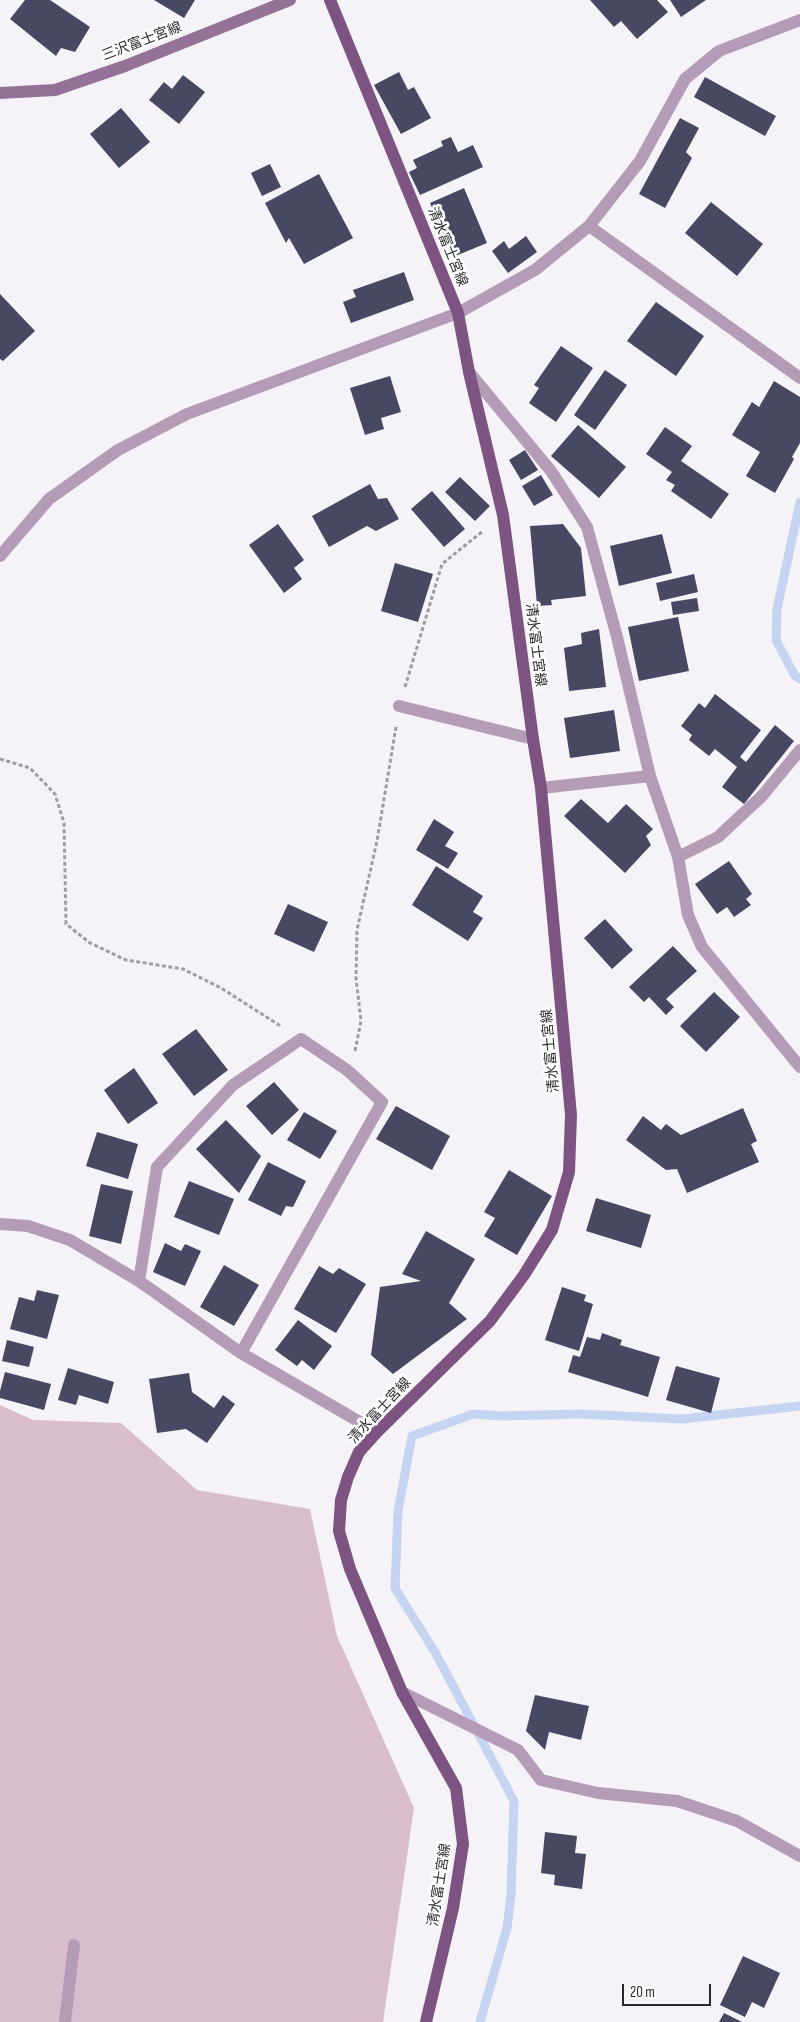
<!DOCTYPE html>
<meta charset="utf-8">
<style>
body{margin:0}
#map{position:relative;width:800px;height:2022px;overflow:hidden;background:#f5f3f8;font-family:"Sofia Sans Condensed",sans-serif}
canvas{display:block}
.scale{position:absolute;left:622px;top:1984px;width:89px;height:22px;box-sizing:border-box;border:2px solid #2a292b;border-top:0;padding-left:6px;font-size:15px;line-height:18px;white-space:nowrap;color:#2a292b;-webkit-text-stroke:4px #fff;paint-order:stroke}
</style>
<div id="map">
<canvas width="800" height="2022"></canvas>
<div class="scale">20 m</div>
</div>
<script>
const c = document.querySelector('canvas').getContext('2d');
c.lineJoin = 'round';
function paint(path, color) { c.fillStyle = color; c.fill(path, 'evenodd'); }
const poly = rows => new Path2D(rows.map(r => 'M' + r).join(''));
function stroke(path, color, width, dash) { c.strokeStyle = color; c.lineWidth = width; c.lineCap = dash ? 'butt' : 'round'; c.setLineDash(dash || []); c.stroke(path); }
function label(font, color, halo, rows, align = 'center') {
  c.font = font + ' "Sofia Sans Condensed","Noto Sans JP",sans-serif'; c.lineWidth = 5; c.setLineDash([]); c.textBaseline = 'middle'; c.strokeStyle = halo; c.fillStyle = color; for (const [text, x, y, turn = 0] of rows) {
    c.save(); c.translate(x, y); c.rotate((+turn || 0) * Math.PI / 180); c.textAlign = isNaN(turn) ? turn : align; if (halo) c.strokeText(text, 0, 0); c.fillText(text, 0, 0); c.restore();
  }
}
paint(poly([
 [0,1405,33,1420,121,1423,197,1490,310,1509,337,1636,414,1808,383,2022,0,2022]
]), '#dabdcd');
stroke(poly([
 [800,502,777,609,776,640,795,676,800,679],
 [480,2022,507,1928,511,1895,514,1801,436,1654,395,1588,398,1511,412,1436,473,1414,501,1416,581,1414,682,1419,800,1406]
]), '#c5d4f1', 9);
paint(poly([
 [25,0,50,0,90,27,75,52,61,48,56,56,10,19],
 [154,0,195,0,184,18],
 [590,0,657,0,668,12,637,39,621,21,614,27],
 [670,0,706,0,681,17],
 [399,72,408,90,414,87,431,118,401,134,374,85],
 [183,75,205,92,179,124,149,100,164,82,172,89],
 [705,77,776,116,765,136,694,97],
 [121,108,150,142,119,168,90,134],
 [680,118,699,128,686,152,692,158,665,208,639,194],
 [451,137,458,152,473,145,483,167,420,195,409,172,417,168,413,160,443,146,441,141],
 [270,164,281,187,262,196,251,173],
 [319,174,353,238,304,264,289,238,286,243,265,203],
 [464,188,487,243,453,257,430,203],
 [711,202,763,244,737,276,685,233],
 [526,236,537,252,508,273,492,251,504,241,509,249],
 [404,272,414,300,351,323,343,302,356,297,353,290],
 [0,294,35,331,3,361,0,359],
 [656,302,704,336,676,376,627,341],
 [561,346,593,368,556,422,529,403,539,388,534,385],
 [605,370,627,385,595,430,574,415],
 [390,376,401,412,381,418,384,429,365,435,350,388],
 [774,381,800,397,800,443,792,457,794,459,775,493,746,476,760,452,732,435,752,402,759,407],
 [578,425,626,467,599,498,551,456],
 [665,427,692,446,681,461,729,494,711,519,671,491,675,485,666,480,672,472,646,454],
 [525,450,538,470,521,480,509,460],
 [541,475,553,495,534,506,522,486],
 [460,477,490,506,475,521,445,492],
 [370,484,378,499,387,498,399,519,376,531,367,526,329,547,312,516],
 [432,491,465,529,444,547,411,509],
 [278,524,304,560,294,568,302,579,284,593,249,545],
 [563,524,581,548,586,596,551,600,552,605,537,606,530,526],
 [662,534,672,573,619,586,610,546],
 [395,563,433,574,418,622,381,611],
 [694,574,698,592,660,601,656,583],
 [697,598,699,611,673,615,671,602],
 [678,617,689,671,639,681,628,627],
 [599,629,606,687,569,691,564,648,582,644,581,633],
 [715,694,761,730,740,757,746,762,775,725,794,741,744,804,722,787,737,767,715,749,709,756,689,740,692,735,681,726,699,703,705,708],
 [614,710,620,751,570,758,564,718],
 [581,799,608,823,626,804,653,829,646,836,651,845,625,873,564,816],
 [434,819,454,832,445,846,458,853,448,869,416,850],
 [729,861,752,894,746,899,751,905,734,917,727,907,717,914,695,884],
 [436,866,483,896,473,912,483,918,468,941,412,905],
 [288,904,328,922,314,952,274,934],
 [605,919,633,950,612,969,584,938],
 [673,946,697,971,666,999,674,1007,666,1015,649,997,644,1002,629,987],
 [714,992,740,1017,706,1052,680,1026],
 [196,1029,228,1070,194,1096,162,1054],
 [134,1068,158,1103,128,1124,104,1090],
 [274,1082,299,1110,272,1135,246,1106],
 [396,1106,450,1136,432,1170,376,1139],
 [743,1108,757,1141,751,1144,759,1162,687,1193,677,1169,666,1170,626,1140,643,1116,661,1130,666,1124,681,1135],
 [304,1112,337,1131,320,1159,287,1140],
 [226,1120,261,1156,239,1193,196,1149],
 [97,1132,138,1144,128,1179,86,1166],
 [268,1162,306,1181,293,1207,286,1206,281,1216,248,1200],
 [509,1170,552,1196,517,1255,484,1236,495,1218,484,1212],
 [189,1181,234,1199,219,1235,174,1217],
 [101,1184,133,1191,121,1244,89,1236],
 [596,1198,651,1215,641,1248,586,1231],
 [426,1231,475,1259,449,1303,467,1319,393,1374,371,1355,380,1287,421,1281,402,1274],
 [165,1243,181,1251,185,1244,201,1251,185,1286,153,1272],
 [224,1265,259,1285,234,1326,200,1307],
 [319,1266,333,1274,339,1268,366,1284,336,1333,294,1309],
 [562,1287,586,1295,584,1301,593,1304,579,1351,545,1340],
 [37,1290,59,1295,47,1339,10,1329,19,1297,34,1301],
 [298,1320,332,1346,314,1370,302,1360,297,1366,275,1350],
 [602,1333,622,1340,620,1345,660,1357,648,1397,568,1372,573,1355,580,1357,587,1337,600,1340],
 [7,1340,34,1347,29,1367,2,1361],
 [676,1366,720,1378,711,1413,666,1400],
 [68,1368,114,1382,108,1404,79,1395,76,1405,58,1400],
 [5,1372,51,1384,44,1410,0,1398,0,1391],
 [189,1373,192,1392,214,1408,223,1395,235,1404,207,1443,186,1429,157,1433,149,1379],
 [535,1695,589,1706,581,1740,549,1732,545,1750,526,1731],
 [545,1832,577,1836,575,1853,586,1854,582,1889,554,1885,555,1875,541,1873],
 [743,1956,780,1973,764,2008,752,2002,745,2017,720,2005],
 [724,2013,742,2022,719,2022]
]), '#474861');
stroke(poly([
 [405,687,442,564,483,531],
 [0,759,30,768,55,794,64,823,66,924,90,943,126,960,183,969,221,988,282,1027],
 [355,1051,361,1021,356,978,357,930,377,841,396,727]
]), '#9f9da1', 3, [4, 2.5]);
stroke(poly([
 [65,2022,74,1945]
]), '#b49cb7', 12);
stroke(poly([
 [589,226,800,378],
 [458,313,535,270,589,226,640,161,685,79,719,51,800,20],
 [469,372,551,471,587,527,617,637,650,776],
 [399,706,533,739],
 [541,788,650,776,678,857,688,915,702,947,800,1067],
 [678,857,718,837,762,796,800,750],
 [0,1224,28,1226,70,1240,139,1281,241,1353,377,1432],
 [139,1281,157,1167,233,1085,301,1039,347,1070,382,1102,241,1353],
 [402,1692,518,1750,541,1780,598,1793,677,1801,737,1821,800,1856]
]), '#b49cb7', 12);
stroke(poly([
 [0,556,49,499,118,450,187,414,458,313]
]), '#b49cb7', 12);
stroke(poly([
 [0,93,55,90,125,66,290,0]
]), '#947298', 12);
stroke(poly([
 [330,0,458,313,469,372,503,515,533,739,541,788,571,1115,569,1172,552,1230,524,1275,490,1321,377,1432,359,1452,348,1477,341,1500,339,1531,350,1569,402,1692,456,1788,463,1844,453,1908,426,2022]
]), '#7d5382', 12);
label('14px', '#2a292b', '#fff', [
 ["三沢富士宮線",142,42,-21],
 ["清水富士宮線",447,247,68],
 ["清水富士宮線",535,645,83],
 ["清水富士宮線",551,1051,-95],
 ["清水富士宮線",380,1411,-47],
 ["清水富士宮線",440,1885,-81]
]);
</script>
